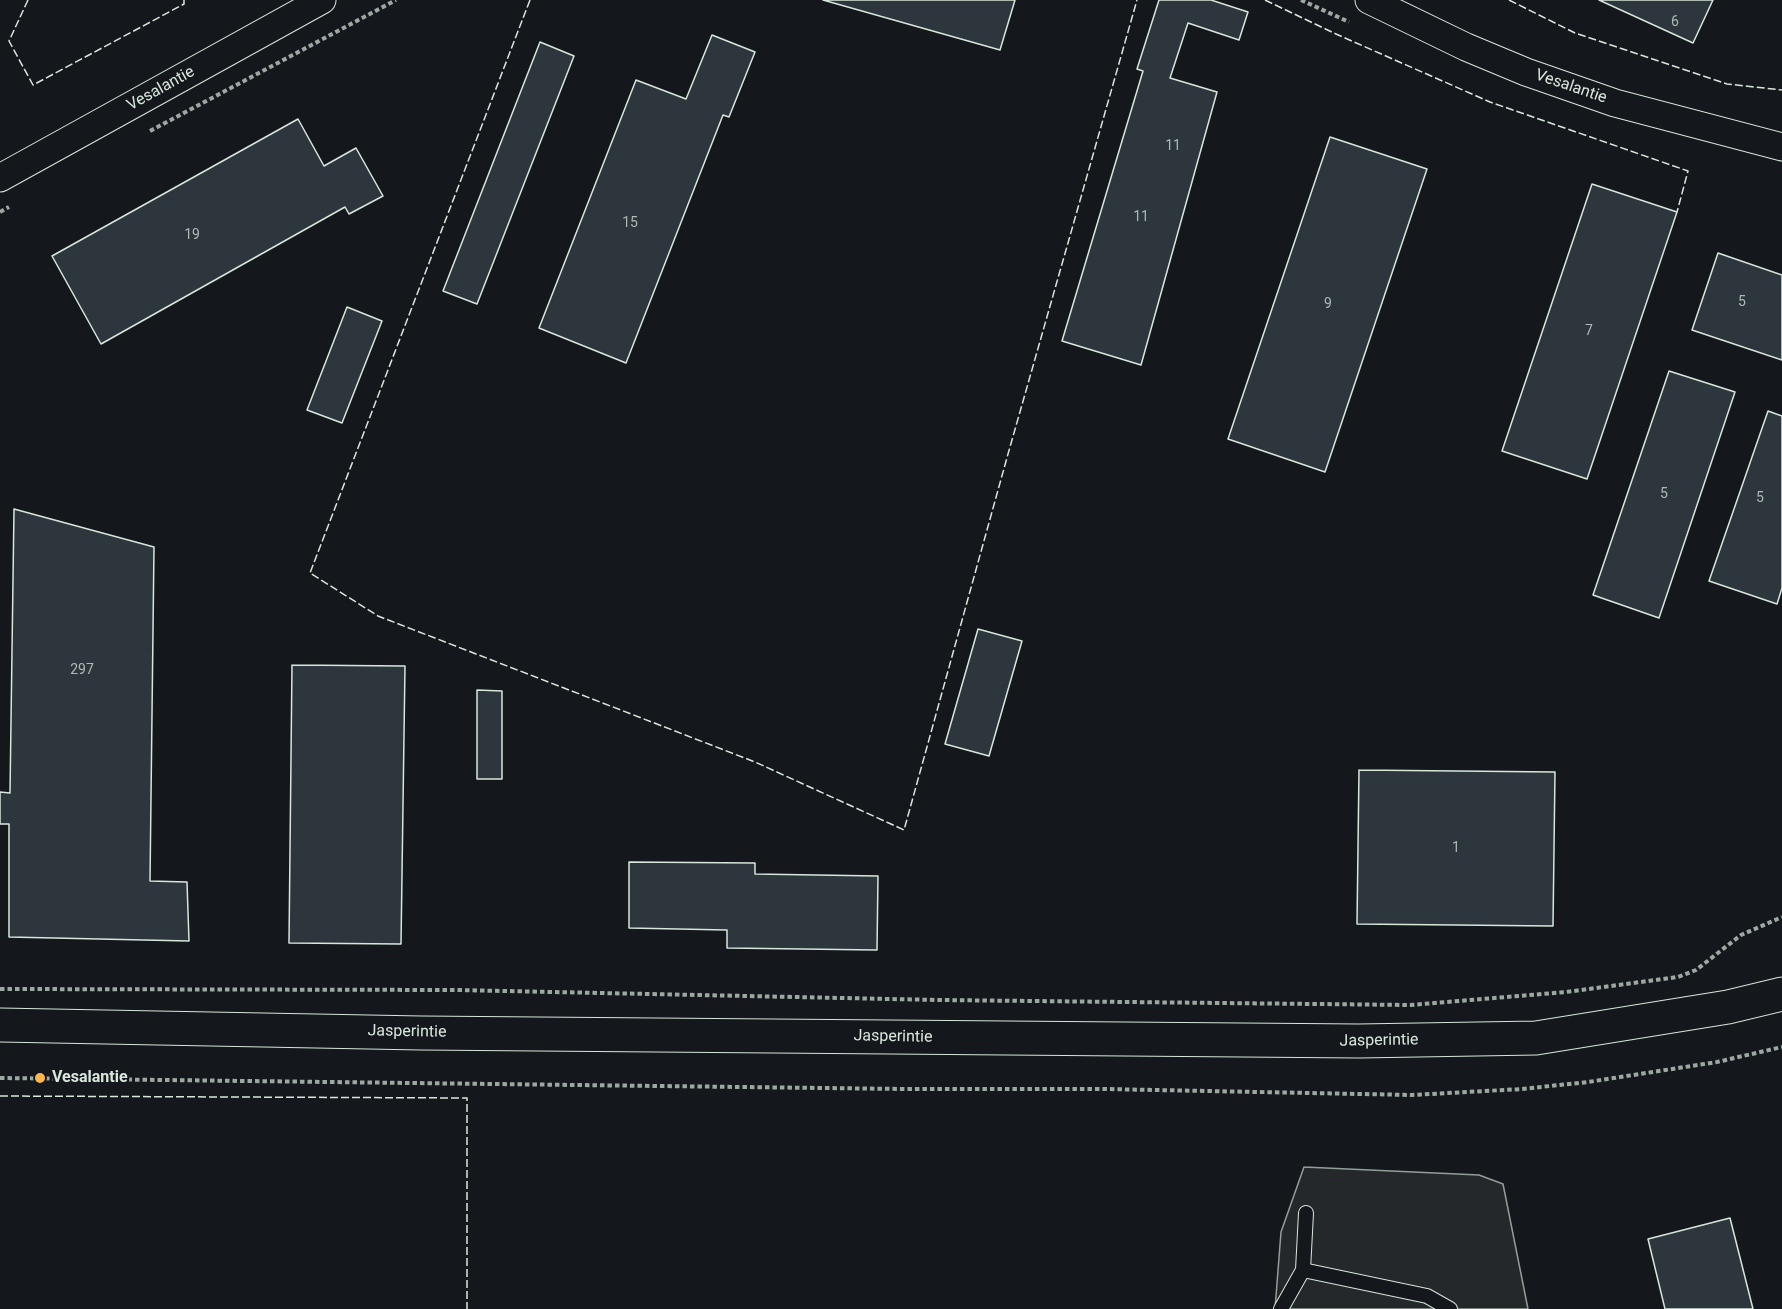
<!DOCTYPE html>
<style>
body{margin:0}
canvas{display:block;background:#14181c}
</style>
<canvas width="1782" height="1309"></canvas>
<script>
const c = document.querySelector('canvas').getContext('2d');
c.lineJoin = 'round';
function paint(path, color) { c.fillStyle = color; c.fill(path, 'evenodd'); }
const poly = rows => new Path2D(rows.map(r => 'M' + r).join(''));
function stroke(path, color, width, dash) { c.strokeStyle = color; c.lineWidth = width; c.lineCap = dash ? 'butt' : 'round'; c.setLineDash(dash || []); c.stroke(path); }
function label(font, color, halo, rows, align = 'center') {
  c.font = font + ' Roboto,sans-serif'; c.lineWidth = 4.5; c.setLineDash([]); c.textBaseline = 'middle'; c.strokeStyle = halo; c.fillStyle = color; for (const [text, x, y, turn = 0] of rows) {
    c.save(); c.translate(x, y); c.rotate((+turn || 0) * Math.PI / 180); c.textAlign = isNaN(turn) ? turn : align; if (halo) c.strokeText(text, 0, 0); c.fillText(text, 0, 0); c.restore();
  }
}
const parking = poly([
 [1304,1167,1479,1175,1503,1184,1528,1309,1275,1309,1281,1232,1304,1167]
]);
paint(parking, '#24282b');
stroke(parking, '#939e99', 1.5);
const building = poly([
 [823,0,1015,0,1000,50,823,0],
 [1159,0,1211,0,1248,12,1239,40,1188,23,1170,78,1217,92,1141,365,1062,341,1143,71,1137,69,1159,0],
 [1599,0,1713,0,1693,43,1599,0],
 [712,35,755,52,729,117,723,115,626,363,539,328,636,80,686,99,712,35],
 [540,42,574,56,477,304,443,291,540,42],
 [298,119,324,166,356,148,383,196,349,214,345,207,101,344,52,256,298,119],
 [1330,137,1427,169,1325,472,1228,439,1330,137],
 [1592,184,1677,212,1587,479,1502,451,1592,184],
 [1718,253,1782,275,1782,360,1692,330,1718,253],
 [347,307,382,321,342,423,307,410,347,307],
 [1669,371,1735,392,1659,618,1593,595,1669,371],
 [1768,411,1782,416,1782,588,1777,604,1709,581,1768,411],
 [14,509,154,547,150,881,187,882,189,941,9,937,9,824,0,824,0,792,10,793,14,509],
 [978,629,1022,641,989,756,945,744,978,629],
 [292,665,405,666,401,944,289,943,292,665],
 [477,690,502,691,502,779,477,779,477,690],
 [1359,770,1555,772,1553,926,1357,924,1359,770],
 [629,862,755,863,755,874,878,876,877,950,727,948,727,930,629,928,629,862],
 [1730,1218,1753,1309,1665,1309,1648,1239,1730,1218]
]);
paint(building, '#2c363c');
stroke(building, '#d8e6dc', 1.5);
const lane = poly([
 [1303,1270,1427,1296,1450,1309],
 [1281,1309,1303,1270,1306,1213]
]);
const street = poly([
 [1369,0,1466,47,1526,72,1615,103,1782,147],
 [0,178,322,0]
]);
const secondary = poly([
 [0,1025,421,1033,1359,1041,1536,1038,1728,1007,1782,994]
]);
stroke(lane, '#d8e6dc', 16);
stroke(street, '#d8e6dc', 29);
stroke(secondary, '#d8e6dc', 35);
stroke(poly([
 [1301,0,1349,22],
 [150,131,396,0],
 [0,212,9,207],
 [0,989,457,990,938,1000,1410,1005,1566,992,1678,977,1696,970,1741,935,1782,917],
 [0,1078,905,1089,1104,1089,1412,1095,1522,1089,1588,1082,1717,1062,1782,1047]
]), '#9da8a2', 4, [4.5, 3]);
stroke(lane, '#14181c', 14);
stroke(street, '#14181c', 27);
stroke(secondary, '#14181c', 33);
stroke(poly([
 [28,0,9,41,33,85,184,4,184,0],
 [530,0,310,573,378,616,755,762,904,830,1008,454,1137,0],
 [1265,0,1336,34,1490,102,1688,171,1677,212],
 [1509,0,1575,33,1727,84,1782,90],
 [0,1096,467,1098,467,1309]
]), '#d8e6dc', 1.5, [8, 3]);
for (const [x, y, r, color] of [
 [40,1078,6,"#ffb74d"]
]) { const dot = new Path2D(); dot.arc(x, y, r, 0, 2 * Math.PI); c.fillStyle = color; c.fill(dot); stroke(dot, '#14181c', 2); }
label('14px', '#adbab4', null, [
 ["6",1675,22],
 ["11",1173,146],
 ["11",1141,217],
 ["15",630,223],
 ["19",192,235],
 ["5",1742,302],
 ["9",1328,304],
 ["7",1589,331],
 ["5",1664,494],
 ["5",1760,498],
 ["297",82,670],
 ["1",1456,848]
]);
label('16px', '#d8e6dc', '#14181c', [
 ["Vesalantie",1571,87,19],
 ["Vesalantie",161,89,-29],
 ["Jasperintie",407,1032,1],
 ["Jasperintie",893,1037,1],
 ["Jasperintie",1379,1041,-1]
]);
label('bold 16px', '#d8e6dc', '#14181c', [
 ["Vesalantie",52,1078]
], 'left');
</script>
